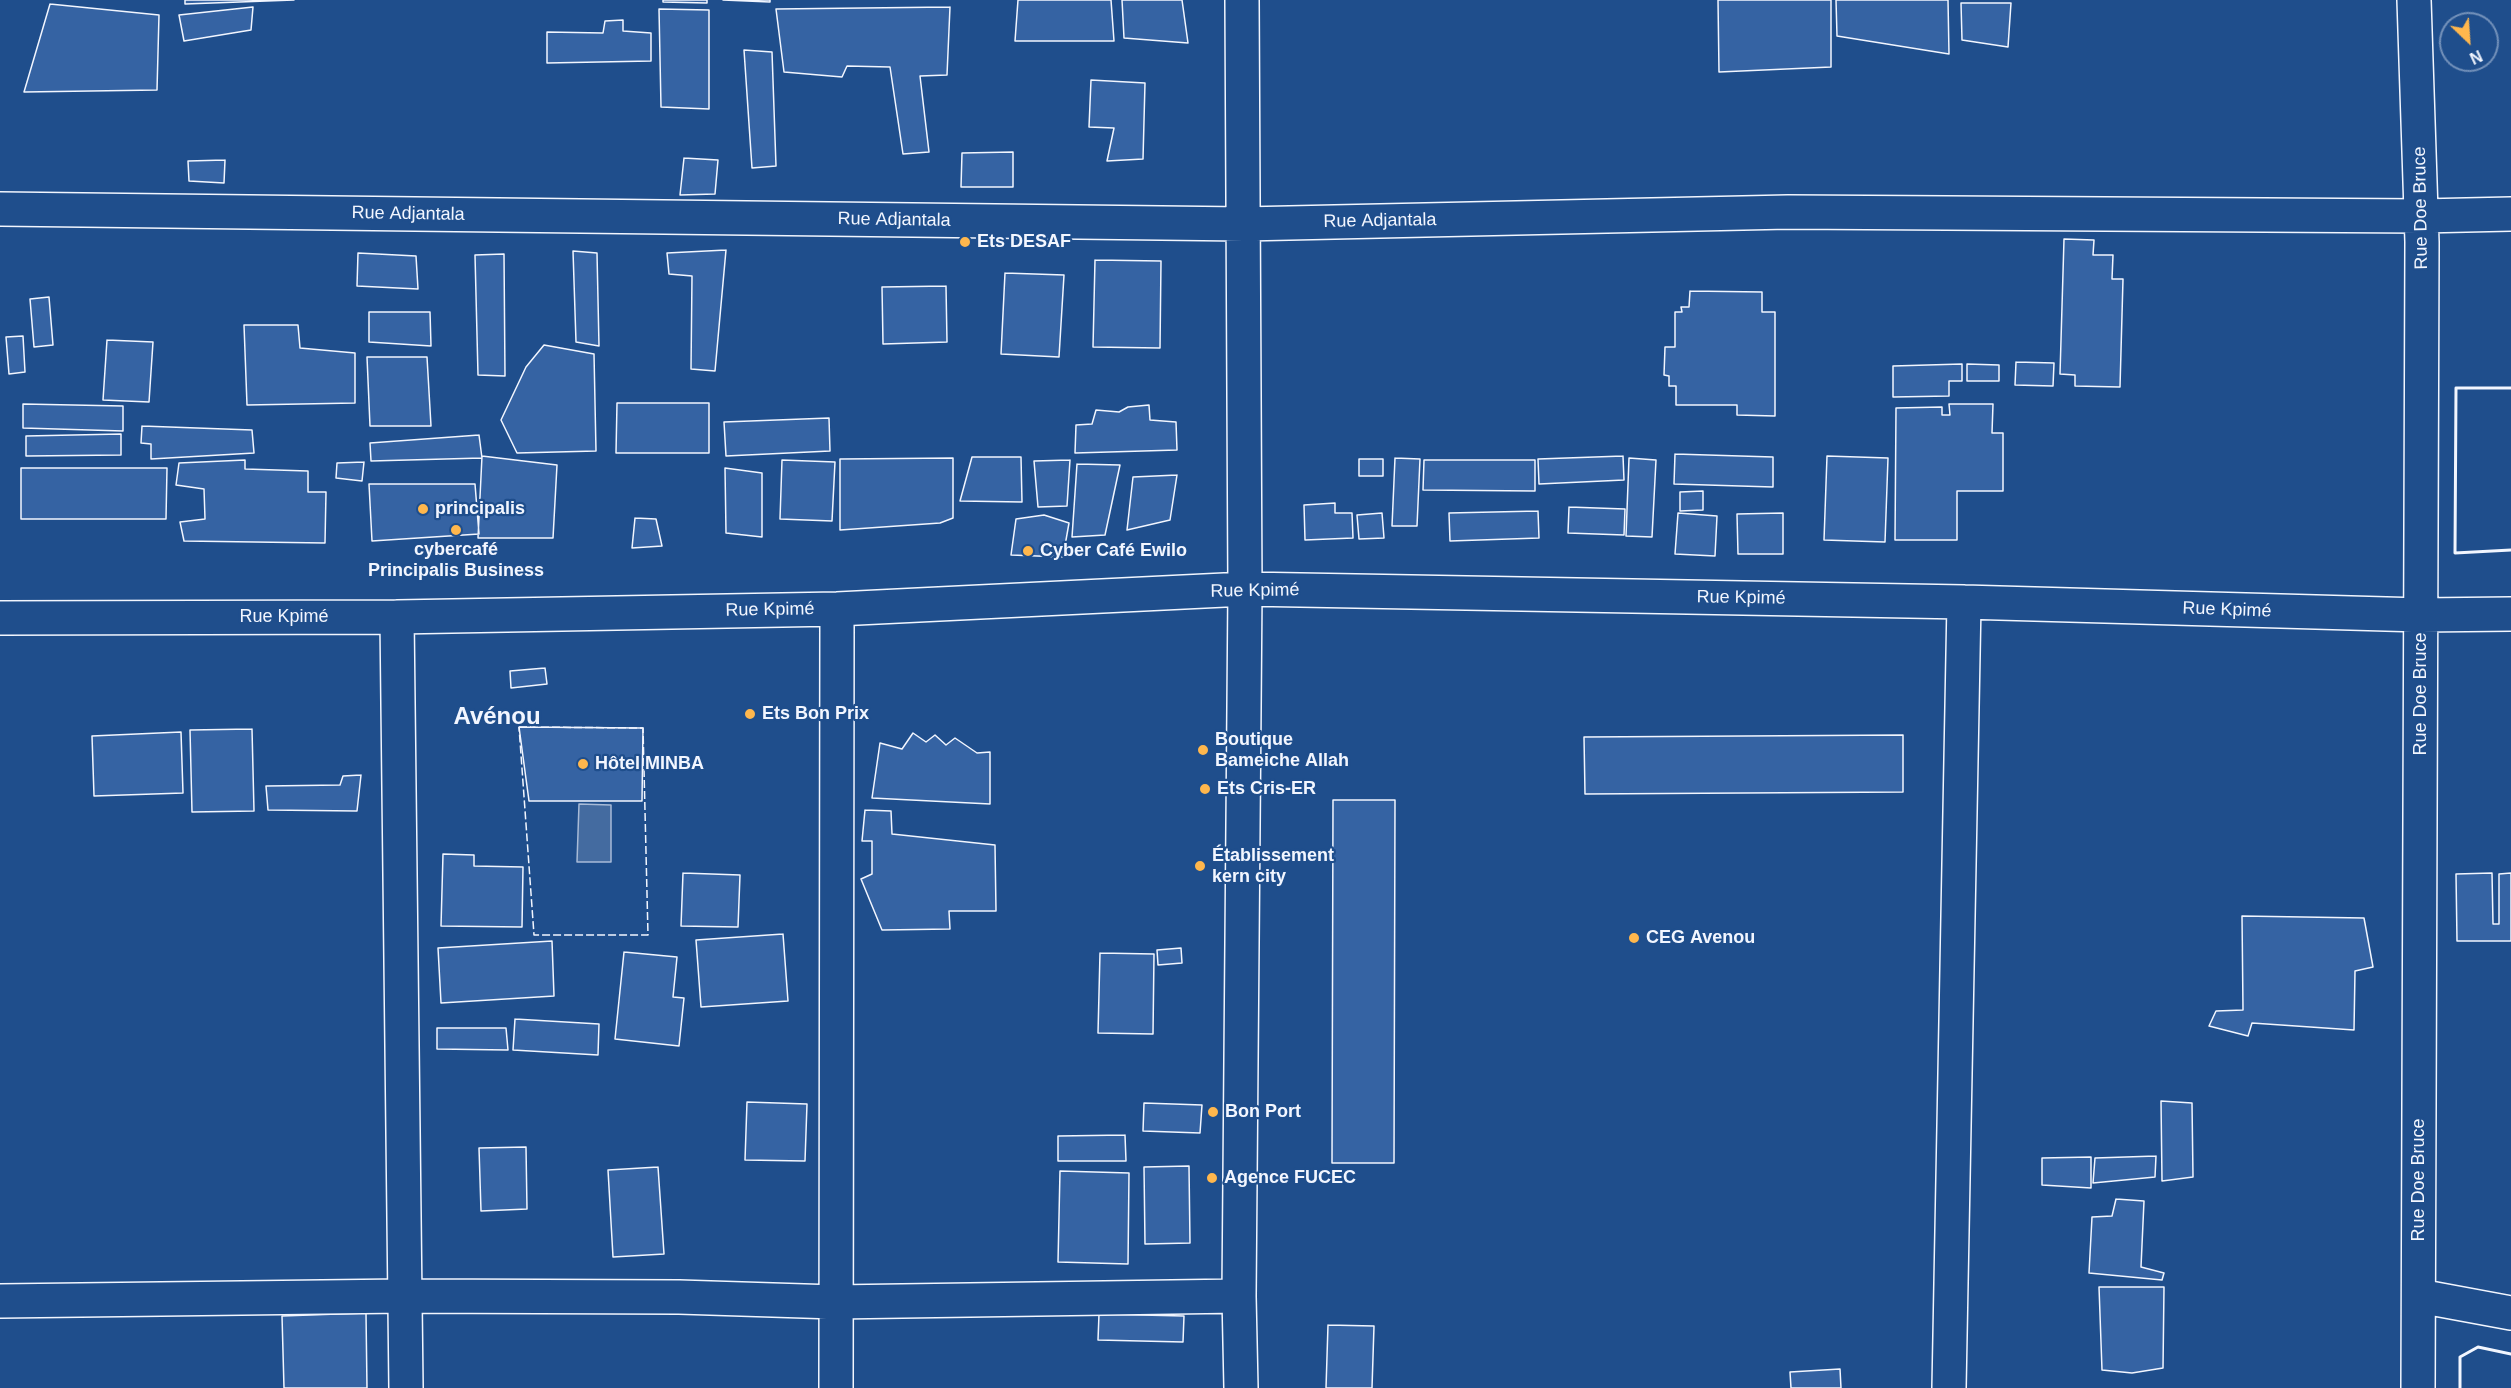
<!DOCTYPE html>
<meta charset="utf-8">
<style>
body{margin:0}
#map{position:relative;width:2511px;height:1388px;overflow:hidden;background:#1f4e8c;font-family:Arial,sans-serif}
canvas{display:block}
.north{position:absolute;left:2439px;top:12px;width:60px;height:60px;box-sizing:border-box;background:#1f4e8c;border:2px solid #7391ba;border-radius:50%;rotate:155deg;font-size:16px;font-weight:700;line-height:24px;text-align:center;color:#f2f6ff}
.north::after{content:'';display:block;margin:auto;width:21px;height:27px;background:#ffb74d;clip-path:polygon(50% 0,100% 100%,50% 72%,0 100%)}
</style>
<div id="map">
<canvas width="2511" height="1388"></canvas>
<div class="north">N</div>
</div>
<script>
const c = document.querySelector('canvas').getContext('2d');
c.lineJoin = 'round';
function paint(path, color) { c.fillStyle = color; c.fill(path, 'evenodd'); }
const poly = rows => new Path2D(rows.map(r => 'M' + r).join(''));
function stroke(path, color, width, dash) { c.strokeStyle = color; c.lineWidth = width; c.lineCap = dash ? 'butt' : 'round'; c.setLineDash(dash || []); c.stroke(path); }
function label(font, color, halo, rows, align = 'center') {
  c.font = font + ' Arial,sans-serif'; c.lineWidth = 4.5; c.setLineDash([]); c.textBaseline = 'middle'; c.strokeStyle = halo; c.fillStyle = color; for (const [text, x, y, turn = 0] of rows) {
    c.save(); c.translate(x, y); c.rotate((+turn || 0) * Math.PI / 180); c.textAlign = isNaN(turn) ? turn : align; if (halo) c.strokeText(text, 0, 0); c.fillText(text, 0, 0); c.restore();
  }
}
const water = poly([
 [579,804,611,805,611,862,577,862,579,804]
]);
paint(water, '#446ba0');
stroke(water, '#a8bbd7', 1.5);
const building = poly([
 [185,0,294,0,185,4,185,0],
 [663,0,707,0,707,3,663,2,663,0],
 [723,0,770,0,770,2,723,0],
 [1018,0,1111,0,1114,41,1015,41,1018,0],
 [1122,0,1182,0,1188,43,1124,38,1122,0],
 [1718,0,1831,0,1831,67,1719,72,1718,0],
 [1836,0,1948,0,1949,54,1837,36,1836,0],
 [1961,3,2011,3,2008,47,1962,40,1961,3],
 [50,4,159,15,157,90,24,92,50,4],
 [253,7,251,30,184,41,179,15,253,7],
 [950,7,947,75,920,76,929,152,903,154,890,67,847,66,842,77,784,72,776,9,950,7],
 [659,9,709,10,709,109,661,107,659,9],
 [623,20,623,31,651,33,651,61,547,63,547,32,603,33,605,21,623,20],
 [744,50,772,52,776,166,752,168,744,50],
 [1091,80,1145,83,1143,159,1107,161,1114,128,1089,127,1091,80],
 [1013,152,1013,187,961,187,962,153,1013,152],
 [684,158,718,160,715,194,680,195,684,158],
 [225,160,224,183,189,181,188,161,225,160],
 [2064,239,2094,240,2093,255,2113,255,2112,279,2123,279,2120,387,2075,386,2075,375,2060,374,2064,239],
 [726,250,715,371,691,369,692,276,669,274,667,253,726,250],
 [573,251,597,253,599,346,576,342,573,251],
 [358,253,416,256,418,289,357,286,358,253],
 [504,254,505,376,478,375,475,255,504,254],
 [1095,260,1161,261,1160,348,1093,347,1095,260],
 [1005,273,1064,275,1059,357,1001,354,1005,273],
 [946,286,947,342,883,344,882,287,946,286],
 [1690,291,1762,292,1762,312,1775,312,1775,416,1737,415,1737,405,1676,405,1676,386,1669,386,1669,376,1664,375,1665,347,1675,347,1675,312,1682,312,1681,307,1689,307,1690,291],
 [49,297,53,345,34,347,30,299,49,297],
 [369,312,430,312,431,346,369,342,369,312],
 [244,325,298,325,300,348,355,353,355,403,247,405,244,325],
 [23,336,25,372,9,374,6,337,23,336],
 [107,340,153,342,149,402,103,400,107,340],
 [544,345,594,354,596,451,517,453,501,420,526,367,544,345],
 [367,357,427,357,431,426,370,426,367,357],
 [2016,362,2054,363,2053,386,2015,385,2016,362],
 [1962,364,1962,381,1949,381,1949,396,1893,397,1893,366,1962,364],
 [1967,364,1999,365,1999,381,1967,381,1967,364],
 [617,403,709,403,709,453,616,453,617,403],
 [23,404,123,406,123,431,23,428,23,404],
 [1949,404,1993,404,1992,433,2003,433,2003,491,1957,491,1957,540,1895,540,1896,408,1942,407,1942,415,1950,415,1949,404],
 [1149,405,1150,420,1176,422,1177,450,1075,453,1076,425,1092,424,1096,410,1119,412,1128,407,1149,405],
 [829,418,830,451,726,456,724,422,829,418],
 [142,426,252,430,254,453,151,459,151,444,141,443,142,426],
 [121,434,121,455,26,456,26,436,121,434],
 [479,435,482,458,371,461,370,443,479,435],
 [1675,454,1773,457,1773,487,1674,484,1675,454],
 [482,456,557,465,553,538,478,538,482,456],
 [1623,456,1624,480,1539,484,1538,459,1623,456],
 [1827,456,1888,458,1885,542,1824,540,1827,456],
 [972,457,1021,457,1022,502,960,501,972,457],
 [953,458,953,518,940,523,840,530,840,459,953,458],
 [1395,458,1420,459,1417,526,1392,526,1395,458],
 [1629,458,1656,460,1652,537,1626,536,1629,458],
 [1359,459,1383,459,1383,476,1359,476,1359,459],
 [245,460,245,469,308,471,308,492,326,492,325,543,184,541,180,522,205,519,204,489,176,485,179,463,245,460],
 [782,460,835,462,832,521,780,519,782,460],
 [1070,460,1067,506,1038,507,1034,461,1070,460],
 [1424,460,1535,460,1535,491,1423,490,1424,460],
 [364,462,362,481,336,478,337,463,364,462],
 [1077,464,1120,465,1105,535,1072,537,1077,464],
 [21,468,167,468,166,519,21,519,21,468],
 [725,468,762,473,762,537,726,533,725,468],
 [1177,475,1170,520,1127,530,1133,477,1177,475],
 [369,484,475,484,479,534,372,541,369,484],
 [1703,491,1703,510,1680,511,1680,492,1703,491],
 [1335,503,1335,513,1352,513,1353,538,1305,540,1304,505,1335,503],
 [1569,507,1625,509,1624,535,1568,533,1569,507],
 [1538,511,1539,538,1450,541,1449,513,1538,511],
 [1382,513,1384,538,1359,539,1357,515,1382,513],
 [1678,513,1717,516,1715,556,1675,554,1678,513],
 [1783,513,1783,554,1738,554,1737,514,1783,513],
 [1044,515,1069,523,1063,557,1011,555,1016,519,1044,515],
 [635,518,656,519,662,546,632,548,635,518],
 [545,668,547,684,511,688,510,671,545,668],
 [519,727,643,728,642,801,529,801,519,727],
 [252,729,254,811,192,812,190,730,252,729],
 [181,732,183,793,94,796,92,736,181,732],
 [913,733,926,742,935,735,946,745,955,738,977,753,990,752,990,804,872,798,880,743,902,749,913,733],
 [1903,735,1903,792,1585,794,1584,737,1903,735],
 [361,775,357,811,268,810,266,786,340,785,343,776,361,775],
 [1333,800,1395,800,1394,1163,1332,1163,1333,800],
 [865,810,891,811,892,834,995,845,996,911,949,911,950,929,882,930,861,879,872,874,872,841,862,841,865,810],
 [443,854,474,855,474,866,523,867,522,927,441,926,443,854],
 [683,873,740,875,738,927,681,926,683,873],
 [2492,873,2493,924,2499,924,2499,874,2511,873,2511,941,2457,941,2456,874,2492,873],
 [2242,916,2364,918,2373,967,2355,971,2354,1030,2252,1023,2248,1036,2209,1026,2216,1011,2243,1010,2242,916],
 [783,934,788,1001,701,1007,696,940,783,934],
 [552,941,554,996,441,1003,438,948,552,941],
 [1181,948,1182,963,1158,965,1157,950,1181,948],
 [624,952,677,957,673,997,684,998,679,1046,615,1039,624,952],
 [1100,953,1154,954,1153,1034,1098,1033,1100,953],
 [515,1019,599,1024,598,1055,513,1050,515,1019],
 [437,1028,506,1028,508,1050,437,1049,437,1028],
 [2161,1101,2192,1103,2193,1177,2162,1181,2161,1101],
 [747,1102,807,1104,805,1161,745,1160,747,1102],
 [1144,1103,1202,1105,1200,1133,1143,1131,1144,1103],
 [1125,1135,1126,1161,1058,1161,1058,1136,1125,1135],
 [526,1147,527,1209,481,1211,479,1148,526,1147],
 [2156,1156,2155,1177,2093,1183,2095,1158,2156,1156],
 [2091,1157,2091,1188,2042,1185,2042,1158,2091,1157],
 [1189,1166,1190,1243,1145,1244,1144,1167,1189,1166],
 [658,1167,664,1254,613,1257,608,1170,658,1167],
 [1060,1171,1129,1173,1128,1264,1058,1262,1060,1171],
 [2116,1199,2144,1201,2141,1267,2164,1273,2162,1280,2089,1273,2092,1217,2112,1216,2116,1199],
 [2099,1287,2164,1287,2163,1368,2132,1373,2102,1370,2099,1287],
 [366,1313,367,1388,284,1388,282,1316,366,1313],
 [1099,1314,1184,1316,1183,1342,1098,1340,1099,1314],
 [1328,1325,1374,1326,1372,1388,1326,1388,1328,1325],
 [1840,1369,1841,1388,1791,1388,1790,1372,1840,1369]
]);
paint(building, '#3563a3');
stroke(building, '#f2f6ff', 1.5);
const minor = poly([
 [2414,0,2422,242,2418,1388],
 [0,209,1244,224,1788,212,2422,216,2511,214],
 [397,617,406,1388],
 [0,618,397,617,837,609,1245,589,1964,602,2421,615,2511,614],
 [2419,1296,2511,1313],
 [0,1301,403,1296,679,1297,835,1302,1239,1296],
 [836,1388,837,609],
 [1241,1388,1239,1296,1245,589,1242,0],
 [1949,1388,1964,602]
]);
stroke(minor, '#f2f6ff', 36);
stroke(minor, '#1f4e8c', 33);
stroke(poly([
 [519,727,643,728,648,935,534,935,519,727]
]), '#f2f6ff', 1.5, [8, 3]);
stroke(poly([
 [2511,388,2456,388,2455,553,2511,550],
 [2460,1388,2460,1357,2478,1347,2511,1354]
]), '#f2f6ff', 3);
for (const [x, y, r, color] of [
 [965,242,6,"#ffb74d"],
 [423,509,6,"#ffb74d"],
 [456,530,6,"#ffb74d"],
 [1028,551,6,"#ffb74d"],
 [750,714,6,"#ffb74d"],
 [1203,750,6,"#ffb74d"],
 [583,764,6,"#ffb74d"],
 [1205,789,6,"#ffb74d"],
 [1200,866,6,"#ffb74d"],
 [1634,938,6,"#ffb74d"],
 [1213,1112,6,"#ffb74d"],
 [1212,1178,6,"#ffb74d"]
]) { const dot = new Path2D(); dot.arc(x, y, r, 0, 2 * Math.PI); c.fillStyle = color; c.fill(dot); stroke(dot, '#1f4e8c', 2); }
label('18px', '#f2f6ff', '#1f4e8c', [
 ["Rue Doe Bruce",2421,208,-91],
 ["Rue Adjantala",408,214,1],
 ["Rue Adjantala",894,220,1],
 ["Rue Adjantala",1380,221,-1],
 ["Rue Kpimé",1255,591,-1],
 ["Rue Kpimé",1741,598,1],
 ["Rue Kpimé",770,610,-1],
 ["Rue Kpimé",2227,610,2],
 ["Rue Kpimé",284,617],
 ["Rue Doe Bruce",2421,694,-90],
 ["Rue Doe Bruce",2419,1180,-90]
]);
label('bold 18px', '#f2f6ff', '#1f4e8c', [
 ["Ets DESAF",977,242],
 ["principalis",435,509],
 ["cybercafé",456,550,"center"],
 ["Principalis Business",456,571,"center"],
 ["Cyber Café Ewilo",1040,551],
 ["Ets Bon Prix",762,714],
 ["Boutique",1215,740],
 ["Bameiche Allah",1215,761],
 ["Hôtel MINBA",595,764],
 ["Ets Cris-ER",1217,789],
 ["Établissement",1212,856],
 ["kern city",1212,877],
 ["CEG Avenou",1646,938],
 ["Bon Port",1225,1112],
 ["Agence FUCEC",1224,1178]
], 'left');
label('bold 24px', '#f2f6ff', '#1f4e8c', [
 ["Avénou",497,717]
]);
</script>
